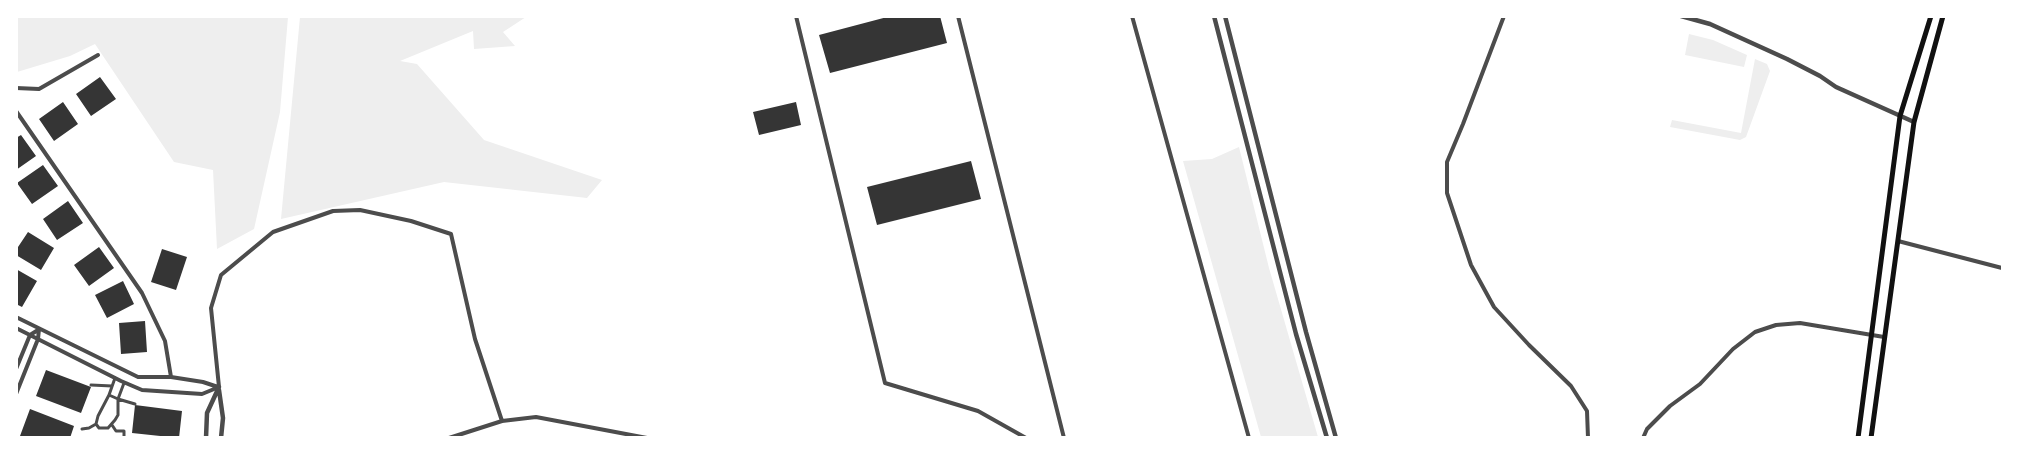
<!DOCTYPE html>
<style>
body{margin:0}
#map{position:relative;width:2019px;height:454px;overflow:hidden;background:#fff;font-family:Inter,sans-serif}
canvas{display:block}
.frame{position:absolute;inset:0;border:18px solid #fff;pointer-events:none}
</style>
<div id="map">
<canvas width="2019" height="454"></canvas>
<div class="frame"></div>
</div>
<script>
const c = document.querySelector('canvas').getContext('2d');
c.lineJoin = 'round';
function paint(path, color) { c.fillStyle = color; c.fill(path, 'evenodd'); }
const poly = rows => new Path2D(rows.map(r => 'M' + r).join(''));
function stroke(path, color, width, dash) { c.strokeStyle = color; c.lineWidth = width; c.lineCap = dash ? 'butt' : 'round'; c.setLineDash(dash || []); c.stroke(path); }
paint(poly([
 [17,16,288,17,280,112,254,229,217,249,213,170,174,162,95,44,70,56,17,72],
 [300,17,526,17,503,32,515,46,474,49,473,31,400,61,417,64,484,140,602,180,587,198,444,182,281,219],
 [1689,34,1713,40,1747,55,1744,67,1685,55],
 [1755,59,1767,64,1770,71,1746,137,1740,140,1670,127,1672,120,1741,133],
 [1239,147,1269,268,1318,437,1261,437,1183,161,1212,159]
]), '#eee');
paint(poly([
 [891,16,940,16,947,43,830,73,819,35],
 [100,77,116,99,91,116,76,94],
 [63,102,78,124,54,141,39,119],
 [796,102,801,125,759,135,753,112],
 [21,135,36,156,16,170,16,138],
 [971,161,981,199,877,225,867,187],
 [43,165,58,186,32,204,17,183],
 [68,201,83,223,57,240,43,219],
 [28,232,54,248,41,270,16,255,16,250],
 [99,247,114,268,89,286,74,265],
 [162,249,187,257,176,290,151,282],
 [16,269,37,281,22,307,16,304],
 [123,281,134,304,107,318,95,295],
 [145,321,147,352,121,354,119,323],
 [46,370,91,387,81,413,36,396],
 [135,405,182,411,179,438,132,433],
 [30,409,74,426,70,438,25,438,20,436]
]), '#353535');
stroke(poly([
 [115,378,109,395,118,399,124,383],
 [91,385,112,386],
 [109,395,98,416,96,424,99,428,108,428,115,420,118,415,118,399,135,404],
 [112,425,116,431,124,431,124,438],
 [82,429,89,428,96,424]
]), '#4c4c4c', 3);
stroke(poly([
 [796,16,885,383,978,411,1026,438],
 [958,16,1064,438],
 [1132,16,1249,438],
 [1504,16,1463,124,1447,162,1447,193,1471,265,1494,307,1529,345,1571,386,1587,411,1588,438],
 [16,88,39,89,98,55],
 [16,111,142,293,165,341,171,377],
 [1898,241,2002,268],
 [16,317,138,377,171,377,203,382,218,387],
 [16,328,121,381,142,390,202,394,219,387],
 [16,369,30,335,38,330],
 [219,387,211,308,221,275,273,232,333,211,360,210,411,221,451,234,475,339,502,421],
 [16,394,38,339,39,329],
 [449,438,502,421,536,417,647,438],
 [1643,438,1647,429,1670,406,1700,384,1733,349,1755,332,1776,325,1800,323,1884,337]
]), '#4c4c4c', 4);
stroke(poly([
 [1214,16,1296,334,1327,438],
 [1225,16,1306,332,1336,438],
 [1681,16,1710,24,1787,59,1820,76,1836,87,1914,122],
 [219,390,223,418,221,438],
 [206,438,207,413,219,387]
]), '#4c4c4c', 4.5);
stroke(poly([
 [1858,438,1900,116,1931,16],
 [1871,438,1914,122,1943,16]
]), '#111', 5);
</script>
